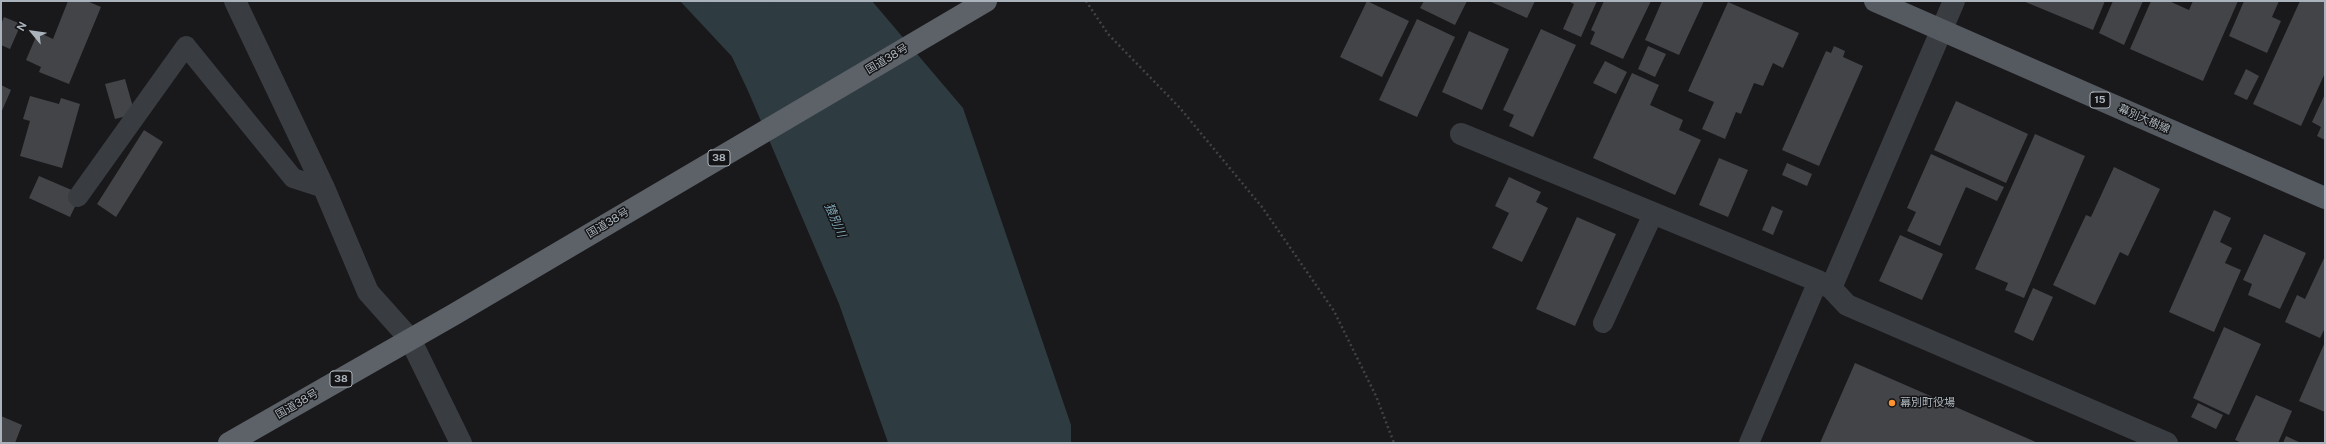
<!DOCTYPE html>
<meta charset="utf-8">
<style>
body{margin:0}
#map{position:relative;width:2326px;height:444px;overflow:hidden;background:#19191b;font-family:"Public Sans",sans-serif}
canvas{display:block}
.frame{position:absolute;inset:0;border:2px solid #aab3bb;pointer-events:none}
.north{position:absolute;left:12px;top:12px;width:40px;height:40px;-webkit-text-stroke:3px #141416;paint-order:stroke;rotate:299deg;font-size:11px;font-weight:700;line-height:16px;text-align:center;color:#aab3bb}
.north::after{content:'';display:block;margin:auto;width:14px;height:18px;background:#aab3bb;clip-path:polygon(50% 0,100% 100%,50% 72%,0 100%)}
</style>
<div id="map">
<canvas width="2326" height="444"></canvas>
<div class="frame"></div>
<div class="north">N</div>
</div>
<script>
const c = document.querySelector('canvas').getContext('2d');
c.lineJoin = 'round';
function paint(path, color) { c.fillStyle = color; c.fill(path, 'evenodd'); }
const poly = rows => new Path2D(rows.map(r => 'M' + r).join(''));
function stroke(path, color, width, dash) { c.strokeStyle = color; c.lineWidth = width; c.lineCap = dash ? 'butt' : 'round'; c.setLineDash(dash || []); c.stroke(path); }
function label(font, color, halo, rows, align = 'center') {
  c.font = font + ' "Public Sans","Noto Sans JP",sans-serif'; c.lineWidth = 3; c.setLineDash([]); c.textBaseline = 'middle'; c.strokeStyle = halo; c.fillStyle = color; for (const [text, x, y, turn = 0] of rows) {
    c.save(); c.translate(x, y); c.rotate((+turn || 0) * Math.PI / 180); c.textAlign = isNaN(turn) ? turn : align; if (halo) c.strokeText(text, 0, 0); c.fillText(text, 0, 0); c.restore();
  }
}
paint(poly([
 [680,1,872,1,963,108,1071,425,1071,443,937,443,934,399,853,186]
]), '#2e3b40');
stroke(poly([
 [739,1,776,80,867,293,920,443]
]), '#2e3b40', 60);
paint(poly([
 [68,1,87,1,101,7,69,84,39,72,41,67,26,60,38,32,53,39],
 [1367,1,1409,21,1382,77,1340,57],
 [1424,1,1467,1,1455,25,1420,8],
 [1489,1,1535,1,1527,18],
 [1568,1,1597,1,1581,37,1563,29,1574,4],
 [1604,1,1651,1,1623,59,1590,44,1595,32,1591,30],
 [1662,1,1704,1,1679,55,1645,40],
 [2023,1,2105,1,2093,30],
 [2113,1,2143,1,2124,45,2099,33],
 [2151,1,2169,1,2189,10,2193,1,2238,1,2203,81,2130,49],
 [2244,1,2279,1,2272,17,2281,21,2267,53,2229,36],
 [2300,1,2325,1,2325,73,2301,126,2253,104],
 [1728,2,1799,33,1783,68,1773,63,1763,86,1754,83,1741,114,1736,112,1725,139,1702,129,1714,102,1688,91],
 [4,17,21,24,10,49,1,45,1,24],
 [1417,19,1455,37,1417,117,1379,100],
 [1541,29,1576,45,1533,137,1509,126,1514,115,1503,110],
 [1469,31,1509,49,1482,110,1442,92],
 [1648,46,1666,54,1655,77,1638,69],
 [1834,46,1845,51,1843,57,1863,66,1819,166,1782,150,1826,51,1831,53],
 [1605,61,1627,72,1616,94,1593,83],
 [2246,69,2259,76,2247,100,2234,94],
 [1632,73,1659,85,1650,105,1683,120,1679,130,1701,140,1675,195,1593,158],
 [125,79,135,114,115,119,105,84],
 [1,85,11,90,1,113],
 [2325,94,2325,140,2317,136,2321,127,2312,122],
 [30,96,59,104,61,98,80,104,62,168,20,156,30,121,23,119],
 [1956,101,2028,134,2006,183,1934,150],
 [144,130,163,142,116,217,97,204],
 [2035,134,2085,156,2024,298,2005,290,2008,283,1975,269],
 [1931,154,2004,187,1997,201,1966,187,1940,246,1907,231,1916,212,1907,208],
 [1719,158,1748,170,1728,217,1699,205],
 [1787,163,1812,174,1807,186,1782,175],
 [2114,167,2160,189,2128,256,2120,252,2095,305,2053,285,2086,215,2091,217],
 [39,176,81,194,70,217,29,198],
 [1509,177,1541,192,1536,202,1548,208,1522,262,1492,248,1509,213,1495,206],
 [1772,206,1783,211,1773,235,1762,230],
 [2214,210,2231,218,2220,242,2232,248,2225,263,2241,270,2214,332,2169,312],
 [1577,217,1616,234,1575,326,1536,309],
 [2264,234,2306,253,2280,309,2248,295,2252,284,2243,280],
 [1900,235,1943,254,1922,300,1879,281],
 [2325,256,2325,328,2320,338,2285,322,2297,295,2305,299],
 [2033,288,2053,297,2033,341,2014,332],
 [2224,327,2261,344,2229,415,2193,398],
 [2325,342,2325,412,2299,401],
 [1855,363,2038,443,1820,443],
 [2256,395,2292,411,2278,443,2242,443,2235,440],
 [2198,403,2223,415,2216,429,2191,417],
 [1,416,22,425,15,443,1,443],
 [2286,436,2301,443,2283,443]
]), '#434448');
stroke(poly([
 [1086,1,1108,34,1180,108,1262,207,1334,311,1376,396,1394,443]
]), '#3f4347', 2.5, [2, 3]);
stroke(poly([
 [78,197,186,46,293,178,324,188],
 [1603,323,1653,214],
 [1749,443,1818,281]
]), '#393c40', 20);
stroke(poly([
 [235,1,324,188,368,292,410,339,461,443],
 [1461,134,1818,281,1831,288,1847,305,2167,443],
 [1831,288,1954,1]
]), '#393c40', 22);
stroke(poly([
 [1875,1,2325,198]
]), '#555960', 22);
stroke(poly([
 [229,443,453,315,986,1]
]), '#5d6269', 22);
for (const [x, y, r, color] of [
 [1892,403,4,"#fc932f"]
]) { const dot = new Path2D(); dot.arc(x, y, r, 0, 2 * Math.PI); c.fillStyle = color; c.fill(dot); stroke(dot, '#141416', 1.5); }
for (const [x, y, w] of [
 [2100,100,20],
 [719,158,22],
 [341,379,22]
]) { const box = new Path2D(); box.roundRect(x - w / 2, y - 8, w, 16, 3); c.fillStyle = '#141416'; c.fill(box); stroke(box, '#aab3bb', 1); }
label('bold 10px', '#aab3bb', null, [
 ["15",2100,100],
 ["38",719,158],
 ["38",341,379]
]);
label('11px', '#aab3bb', '#141416', [
 ["国道38号",887,59,-31],
 ["幕別大樹線",2144,119,24],
 ["国道38号",608,223,-31],
 ["国道38号",297,404,-30]
]);
label('11px', '#aab3bb', '#141416', [
 ["幕別町役場",1900,403]
], 'left');
label('italic 12px', '#80a8b8', '#141416', [
 ["猿別川",835,220,67]
]);
</script>
